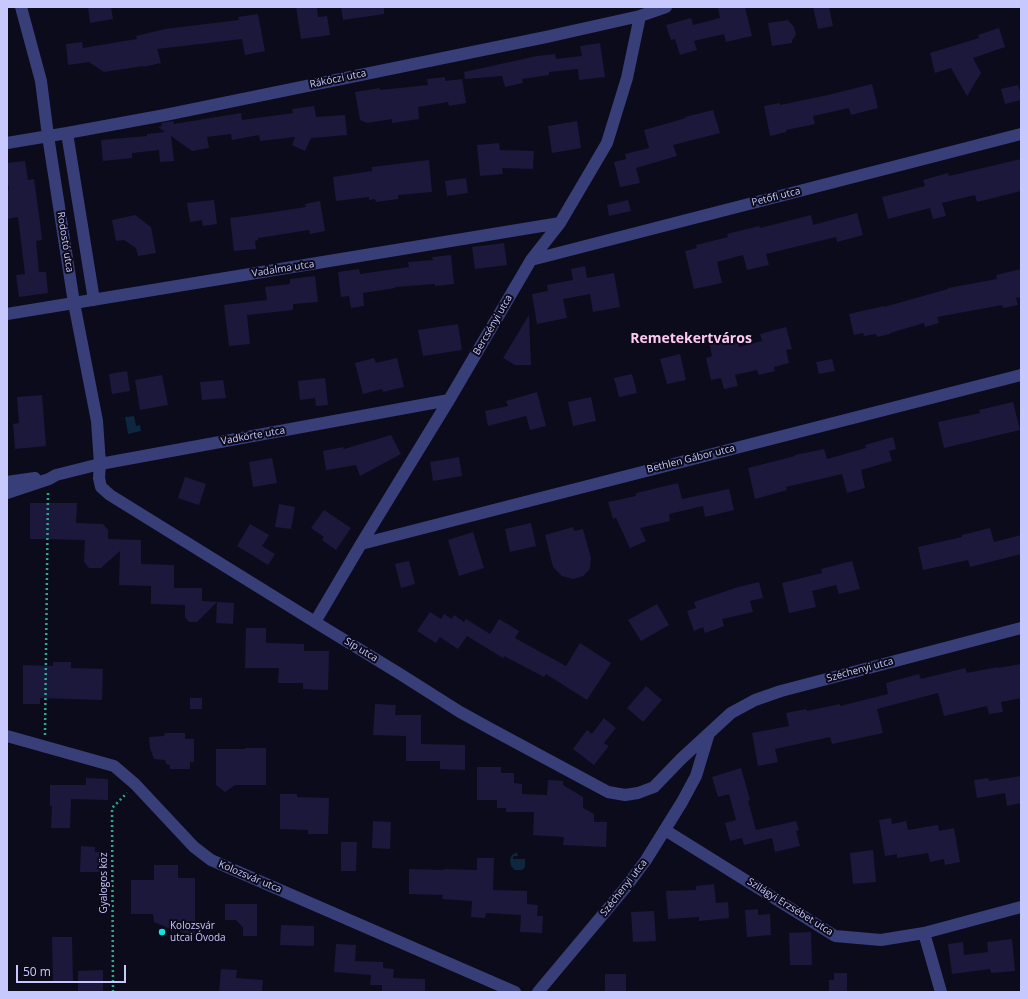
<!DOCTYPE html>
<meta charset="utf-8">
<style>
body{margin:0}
#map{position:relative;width:1028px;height:999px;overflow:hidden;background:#0c0b1b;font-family:"Open Sans",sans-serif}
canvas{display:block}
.frame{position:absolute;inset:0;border:8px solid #c7c8fd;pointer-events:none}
.scale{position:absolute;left:16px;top:965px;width:110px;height:18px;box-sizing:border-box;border:2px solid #c7c8fd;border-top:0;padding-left:5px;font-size:12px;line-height:14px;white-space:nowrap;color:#c7c8fd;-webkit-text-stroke:3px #0c0b1b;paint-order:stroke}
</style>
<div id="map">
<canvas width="1028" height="999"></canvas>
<div class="frame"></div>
<div class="scale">50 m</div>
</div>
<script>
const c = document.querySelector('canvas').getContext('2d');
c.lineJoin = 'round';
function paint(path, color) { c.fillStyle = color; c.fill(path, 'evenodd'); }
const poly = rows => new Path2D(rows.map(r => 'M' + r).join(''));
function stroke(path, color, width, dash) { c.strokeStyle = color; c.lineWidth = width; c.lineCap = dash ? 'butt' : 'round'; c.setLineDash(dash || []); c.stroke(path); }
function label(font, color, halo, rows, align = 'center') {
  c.font = font + ' "Open Sans",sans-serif'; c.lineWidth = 4; c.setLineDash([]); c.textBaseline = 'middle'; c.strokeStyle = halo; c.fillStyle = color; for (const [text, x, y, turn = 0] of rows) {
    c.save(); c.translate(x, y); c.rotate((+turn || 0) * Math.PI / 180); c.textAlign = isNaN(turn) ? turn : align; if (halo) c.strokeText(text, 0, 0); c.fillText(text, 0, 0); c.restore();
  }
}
paint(poly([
 [134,416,136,426,140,425,141,431,128,434,125,417],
 [517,852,518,856,514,856,513,857,513,859,525,859,525,867,522,870,515,870,511,866,510,860,511,857,512,855]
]), '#0d273e');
paint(poly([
 [88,7,111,7,113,19,90,23],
 [296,7,317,7,318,17,327,16,330,35,301,39],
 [341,7,384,7,384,14,343,20],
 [718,7,745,7,752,36,726,42,724,34,694,41,697,50,680,55,675,39,671,40,666,25,691,18,693,25,720,18],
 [813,7,829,7,833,26,818,29],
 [258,14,265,51,245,55,242,39,157,49,161,63,143,67,143,66,104,72,89,62,68,65,66,44,82,42,83,48,137,39,136,36,165,29,239,20,238,17],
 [788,20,794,27,796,34,794,38,792,40,792,43,772,46,768,23],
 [999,28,1005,47,973,58,981,73,967,96,951,68,935,73,930,53,979,38,978,35],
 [600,43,605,77,579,80,578,69,549,72,549,75,522,79,523,83,505,87,502,76,465,79,464,72,537,56,555,54,556,59,582,56,580,46],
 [445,77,445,81,462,79,466,103,449,106,448,102,418,107,419,119,392,123,392,119,367,123,360,120,355,92,380,88,380,90,428,85,427,79],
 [872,84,878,108,851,115,849,108,813,116,815,124,786,130,786,132,770,136,764,106,780,103,780,105,828,95],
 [1018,85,1021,95,1021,100,1005,104,1001,89],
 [314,106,316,117,345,115,347,135,311,138,305,151,292,145,295,137,260,141,259,135,232,140,231,134,207,137,209,148,192,151,171,136,174,161,160,162,159,150,132,153,132,158,103,161,101,140,147,136,147,134,165,132,158,127,162,126,161,123,173,121,174,124,241,113,242,120,293,113,292,109],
 [713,110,720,133,673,145,677,156,636,168,640,183,620,187,614,162,626,159,625,154,649,148,644,130,686,118,685,117],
 [577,121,581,148,552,153,548,126],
 [499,143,500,150,534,151,533,169,502,168,503,174,480,176,477,145],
 [1021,159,1021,191,977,202,975,195,942,203,946,216,933,219,930,208,888,219,882,197,925,186,923,180,948,173,949,176],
 [429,160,432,192,398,195,398,199,376,202,375,199,369,200,369,197,336,201,333,177,372,171,372,167],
 [25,161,28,180,34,179,40,222,42,240,36,241,39,272,46,272,48,293,19,297,16,275,25,274,18,217,7,219,7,190,9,190,7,176,7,163],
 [466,178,468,193,447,196,445,181],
 [214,200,217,224,203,226,202,220,190,222,187,203],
 [628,200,631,211,609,216,607,205],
 [320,201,325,231,310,234,309,230,258,238,258,240,255,241,256,249,234,251,230,218,267,213,306,207,305,204],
 [857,213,863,235,837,242,836,237,766,254,769,265,747,270,743,255,717,262,722,283,694,289,685,251,697,248,696,245,728,237,727,234,759,226,760,228,811,215,813,225],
 [135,215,151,227,156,253,138,256,136,248,124,240,116,241,112,220],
 [504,243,507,265,475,269,472,247],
 [451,255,454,284,435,286,435,284,395,287,395,288,363,293,364,306,351,308,349,296,341,297,338,272,359,269,360,274,409,267,408,262,433,260,432,257],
 [585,266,587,278,614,273,620,307,593,312,590,294,563,299,567,318,537,324,532,294,548,291,547,285,573,280,571,269],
 [1021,269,1021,297,1016,298,1018,305,1003,308,1002,305,937,317,939,323,925,327,924,323,890,333,890,334,877,337,876,334,864,336,863,333,854,335,849,314,884,306,884,307,948,289,948,288,997,279,996,275],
 [315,276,318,302,293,304,293,310,247,315,250,344,229,346,224,305,267,300,265,287,290,284,290,279],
 [529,315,531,365,515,365,503,358],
 [458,324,462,350,423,356,418,330],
 [786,327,792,349,786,350,789,363,774,367,775,371,759,375,757,370,735,375,738,386,724,389,721,378,711,380,706,358,712,356,709,342,736,336,739,347,762,341,760,334],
 [680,354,686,380,667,384,660,359],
 [374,358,376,363,397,358,404,387,383,392,382,389,363,394,355,363],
 [832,359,835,371,819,374,816,362],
 [127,371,130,391,112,394,109,374],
 [632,374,637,393,619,397,614,378],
 [162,375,168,405,140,410,135,380],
 [325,378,328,405,316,406,315,398,300,400,298,381],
 [223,380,226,398,202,400,200,382],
 [537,392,546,426,530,430,526,416,488,426,485,411,508,406,506,401],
 [42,395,46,446,15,449,13,424,19,423,17,397],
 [591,397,596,421,573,426,568,402],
 [1013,402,1020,430,944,448,938,422,980,413,979,410],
 [391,435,401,454,360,476,356,465,326,470,323,451,343,447,344,449],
 [893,437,896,449,889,451,892,461,861,470,865,488,847,493,842,474,786,487,787,490,755,499,748,468,795,456,795,455,824,449,827,459,866,448,865,445],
 [459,457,462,476,433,481,430,462],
 [272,458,277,483,253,487,249,462],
 [185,477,206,484,199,505,178,498],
 [678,483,682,499,729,489,734,510,705,517,703,506,669,514,670,521,640,528,646,541,630,548,616,518,613,519,608,502,636,496,636,493],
 [30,503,77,503,76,523,103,524,108,530,108,539,141,540,141,564,174,565,174,588,202,588,202,601,234,603,233,624,216,623,217,602,197,622,189,622,185,617,185,605,151,604,151,586,119,585,120,551,101,568,89,568,84,562,85,540,44,539,30,539],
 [279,504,295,507,291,529,275,527],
 [324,510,351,528,336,550,322,540,324,537,311,528],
 [531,523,536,546,510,552,505,529],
 [250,524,269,535,262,546,275,554,268,565,237,546],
 [573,527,574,531,583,529,591,558,590,567,589,570,583,576,573,579,562,576,553,567,545,535],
 [990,528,994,542,1021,535,1021,554,970,567,968,560,923,570,918,547,962,537,962,535],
 [473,532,484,568,459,576,448,540],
 [409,561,415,584,401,588,395,564],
 [852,561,860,589,839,594,836,585,812,591,816,607,789,613,782,583,822,573,821,569],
 [759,582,763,598,750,601,753,612,722,619,724,626,705,633,703,627,694,631,687,611,696,608,694,602,735,588],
 [657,604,669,625,641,641,628,620],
 [430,612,441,619,444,614,452,619,454,615,464,622,466,619,490,634,499,619,519,631,515,638,566,666,580,643,611,663,587,700,546,674,544,677,504,656,503,658,467,636,458,649,440,637,436,643,417,631],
 [246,628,266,628,266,643,304,644,304,651,329,651,328,690,303,689,303,683,278,683,279,668,245,668],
 [53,662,71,662,71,668,103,669,102,700,40,698,40,704,23,704,23,665,53,666],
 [1021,664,1021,698,1001,702,1003,712,989,714,987,706,944,716,938,693,877,709,883,733,832,744,830,737,775,749,778,762,758,766,752,733,789,726,786,713,806,709,807,711,840,704,840,706,888,694,886,683,919,674,921,679,965,668,967,673,998,667,998,668],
 [646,686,662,700,643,722,627,708],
 [190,698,202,698,202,709,190,709],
 [375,704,396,705,395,715,421,715,421,744,465,745,465,770,440,769,440,761,406,761,406,736,373,735],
 [604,718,616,728,604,743,609,746,594,765,573,749,587,730,592,734],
 [165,733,185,733,185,739,194,739,194,762,190,762,190,769,170,769,170,765,166,764,165,760,154,759,150,748,149,737,164,736],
 [245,748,266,748,266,785,235,785,225,792,216,785,216,749,245,749],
 [477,767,501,767,501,773,514,773,514,783,522,784,522,794,547,795,548,780,563,781,563,785,583,797,583,808,594,814,594,822,607,822,606,847,563,845,564,837,533,835,534,812,506,812,506,808,497,808,497,800,477,800],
 [741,768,750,800,748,801,756,830,796,821,799,830,796,831,800,846,775,852,772,838,744,845,742,838,730,841,725,823,736,820,729,794,718,797,712,777],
 [1021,776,1021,803,1007,806,1005,793,977,798,974,780,988,778,989,781],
 [86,778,108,779,108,800,71,799,70,828,51,828,52,806,50,806,50,785,86,785],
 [280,794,297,794,297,797,329,798,328,834,308,834,308,830,280,829],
 [891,818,892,824,906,821,908,830,938,825,939,831,954,828,960,862,945,865,944,859,930,862,928,853,897,858,897,854,885,856,879,820],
 [373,821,391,822,390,849,372,848],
 [341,842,357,842,356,871,341,871],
 [81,846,95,847,95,852,105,852,105,872,80,872],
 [873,850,876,882,853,884,850,853],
 [477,858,494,858,493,890,527,891,527,904,538,905,537,916,543,916,542,933,520,932,521,915,486,913,485,918,471,917,472,901,442,899,443,895,409,894,409,869,444,870,444,869,477,870],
 [154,865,178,865,178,878,195,878,195,938,173,928,173,930,154,922,153,914,131,914,131,880,154,880],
 [714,884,716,903,728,902,729,918,699,921,699,917,668,919,666,891,696,890,696,886],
 [225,904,257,904,257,936,243,936,243,927,236,920,225,920],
 [758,909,758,915,770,914,771,935,747,937,745,910],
 [654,911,656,941,633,942,631,912],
 [281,925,314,926,314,946,280,945],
 [811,932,812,965,790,965,789,933],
 [52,937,72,937,73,981,53,982],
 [1012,939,1015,971,991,973,990,969,952,974,948,944,963,942,964,955,988,952,987,942],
 [336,944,356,945,355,961,383,962,383,968,394,969,393,978,425,979,425,992,382,991,382,985,370,985,371,975,334,972],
 [221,969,237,970,236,978,263,980,262,992,219,992],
 [103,970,103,992,78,992,78,971],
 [834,973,847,973,847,992,829,992,829,980,834,980],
 [605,974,626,974,626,992,605,992]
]), '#1b183b');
stroke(poly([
 [45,735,48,492],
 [113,992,112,808,127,793]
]), '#30a891', 2.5, [2, 3]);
stroke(poly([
 [21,7,41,81,48,136,74,303,97,421,100,464,99,478,101,487,110,495,315,622,400,674,460,712,489,728,608,792,625,795,638,793,654,787,681,759,731,713,755,700,781,691,1021,628],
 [67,133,94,300],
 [7,143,67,133,165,115,546,37,640,16,666,7],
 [531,260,1021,134],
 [7,314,560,223],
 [7,482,35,478],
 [7,493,49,479,56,475,100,464,449,400],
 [361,544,1021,375],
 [315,622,361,544,449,400,531,260,560,223,607,143,627,78,640,16],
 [7,736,114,766,135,784,194,847,211,860,515,992],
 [665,830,835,936,881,940,924,933,1021,907],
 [924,933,941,992],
 [538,992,626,887,646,860,682,802,696,776,709,733]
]), '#383e78', 12);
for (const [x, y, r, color] of [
 [162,932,4,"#08e8e1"]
]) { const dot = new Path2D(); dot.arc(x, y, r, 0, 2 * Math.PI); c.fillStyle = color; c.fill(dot); stroke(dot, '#0c0b1b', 1.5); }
label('10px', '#c7c8fd', '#0c0b1b', [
 ["Rákóczi utca",338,79,-12],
 ["Petőfi utca",776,197,-14],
 ["Rodostó utca",65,242,81],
 ["Vadalma utca",283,269,-9],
 ["Bercsényi utca",493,325,-60],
 ["Vadkörte utca",253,436,-10],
 ["Bethlen Gábor utca",691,459,-14],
 ["Síp utca",361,650,31],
 ["Széchenyi utca",860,670,-15],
 ["Kolozsvár utca",250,877,23],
 ["Gyalogos köz",104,883,-90],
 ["Széchenyi utca",624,888,-52],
 ["Szilágyi Erzsébet utca",790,907,32]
]);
label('10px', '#c7c8fd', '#0c0b1b', [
 ["Kolozsvár",170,926],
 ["utcai Óvoda",170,938]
], 'left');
label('bold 14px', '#fdc9f1', '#0c0b1b', [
 ["Remetekertváros",691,339]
]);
</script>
